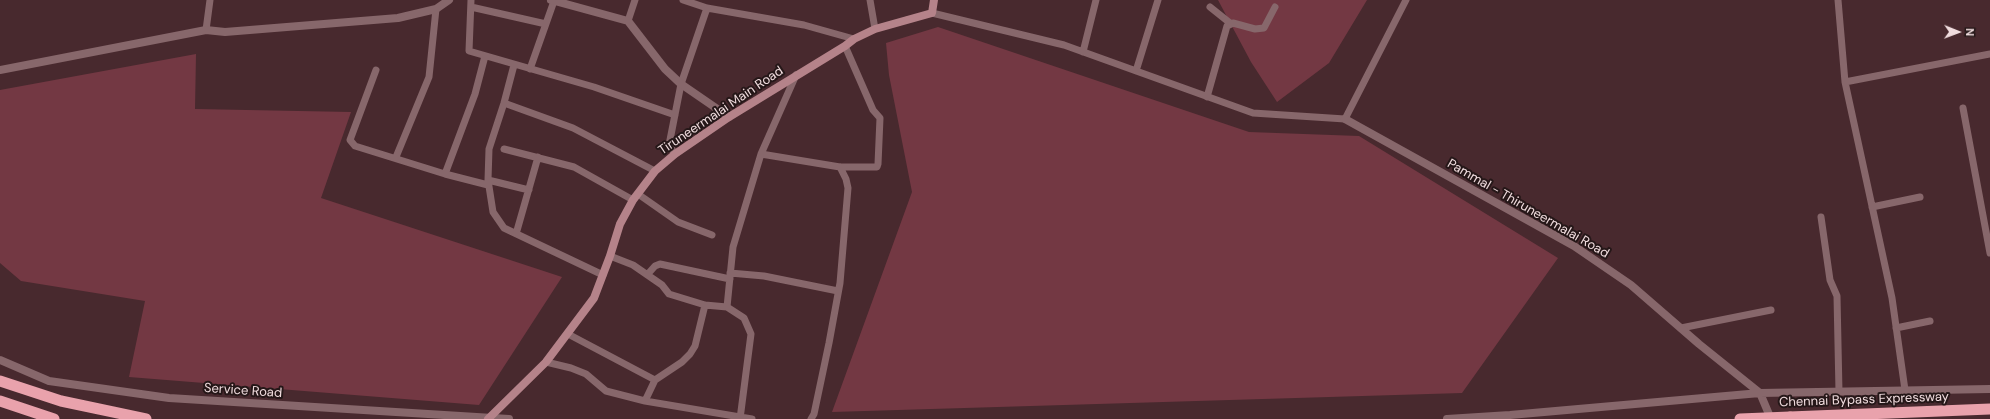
<!DOCTYPE html>
<style>
body{margin:0}
#map{position:relative;width:1990px;height:419px;overflow:hidden;background:#48292e;font-family:"DM Sans",sans-serif}
canvas{display:block}
.north{position:absolute;left:1938px;top:12px;width:40px;height:40px;-webkit-text-stroke:3px #251718;paint-order:stroke;rotate:91deg;font-size:11px;font-weight:700;line-height:16px;text-align:center;color:#f0dcde}
.north::after{content:'';display:block;margin:auto;width:14px;height:18px;background:#f0dcde;clip-path:polygon(50% 0,100% 100%,50% 72%,0 100%)}
</style>
<div id="map">
<canvas width="1990" height="419"></canvas>
<div class="north">N</div>
</div>
<script>
const c = document.querySelector('canvas').getContext('2d');
c.lineJoin = 'round';
function paint(path, color) { c.fillStyle = color; c.fill(path, 'evenodd'); }
const poly = rows => new Path2D(rows.map(r => 'M' + r).join(''));
function stroke(path, color, width, dash) { c.strokeStyle = color; c.lineWidth = width; c.lineCap = dash ? 'butt' : 'round'; c.setLineDash(dash || []); c.stroke(path); }
function label(font, color, halo, rows, align = 'center') {
  c.font = font + ' "DM Sans",sans-serif'; c.lineWidth = 4; c.setLineDash([]); c.textBaseline = 'middle'; c.strokeStyle = halo; c.fillStyle = color; for (const [text, x, y, turn = 0] of rows) {
    c.save(); c.translate(x, y); c.rotate((+turn || 0) * Math.PI / 180); c.textAlign = isNaN(turn) ? turn : align; if (halo) c.strokeText(text, 0, 0); c.fillText(text, 0, 0); c.restore();
  }
}
paint(poly([
 [1218,0,1367,0,1329,63,1277,102,1251,62],
 [938,27,1249,132,1359,136,1558,258,1462,393,832,412,912,192,889,75,886,43],
 [196,54,195,109,351,112,321,198,562,277,479,405,129,377,145,301,21,281,0,263,0,90]
]), '#733843');
stroke(poly([
 [471,0,469,51,594,87,675,115],
 [683,0,707,8,804,25,854,39],
 [870,0,875,29],
 [1838,0,1845,82,1892,298,1905,390],
 [471,7,546,24],
 [1210,7,1230,23],
 [932,13,1064,45,1253,113,1345,119,1406,0],
 [628,21,635,0],
 [206,30,210,0],
 [1083,52,1096,0],
 [530,69,554,1],
 [376,70,350,140,355,146,445,174,488,185],
 [1136,71,1158,0],
 [1845,82,1990,54],
 [1207,97,1227,26,1233,23,1255,29,1264,28,1275,7],
 [504,103,573,128,655,171],
 [1963,108,1990,253],
 [504,149,574,167,633,200],
 [675,154,669,145,681,84,707,8],
 [761,154,840,167,877,167,878,164,880,118,873,110,845,46],
 [396,157,429,77,436,9],
 [445,174,475,94,485,56],
 [488,180,489,149,504,103,514,65],
 [529,190,488,180,493,212,504,228,603,275],
 [638,194,678,222,712,235],
 [1872,207,1920,197],
 [1821,217,1830,280,1837,296,1839,392],
 [516,234,538,157],
 [610,256,633,265,662,285,669,294,705,305,727,307,744,318,751,334,740,419],
 [730,273,764,276,838,291],
 [647,275,655,266,660,264,730,279],
 [727,307,733,247,761,154,796,75],
 [1681,328,1771,310],
 [1896,328,1930,321],
 [568,334,655,380],
 [546,362,571,368,586,374,606,391,645,401,752,419],
 [645,401,655,380,682,362,690,354,695,346,705,305],
 [811,419,814,414,829,343,840,283,848,188,846,179,840,167]
]), '#87676b', 7);
stroke(poly([
 [551,0,628,21,665,69,681,84,729,117],
 [0,70,206,30,225,32,398,18,436,9,449,0],
 [1345,119,1574,246,1631,285,1699,344,1760,393,1771,419],
 [0,360,49,381,169,398,509,419],
 [1447,419,1510,415,1760,393,1990,389]
]), '#87676b', 8);
stroke(poly([
 [488,419,546,362,594,298,610,256,620,224,633,200,655,171,675,154,729,117,845,46,854,39,875,29,932,13,934,0]
]), '#b5838a', 8);
stroke(poly([
 [0,381,61,401,146,419],
 [0,401,54,419],
 [1790,417,1990,409]
]), '#e9a2ac', 11);
stroke(poly([
 [1740,419,1790,417]
]), '#e9a2ac', 11);
label('13px', '#f0dcde', '#251718', [
 ["Tiruneermalai Main Road",721,111,-34],
 ["Pammal - Thiruneermalai Road",1528,209,30],
 ["Service Road",243,391,4],
 ["Chennai Bypass Expressway",1864,400,-2]
]);
</script>
